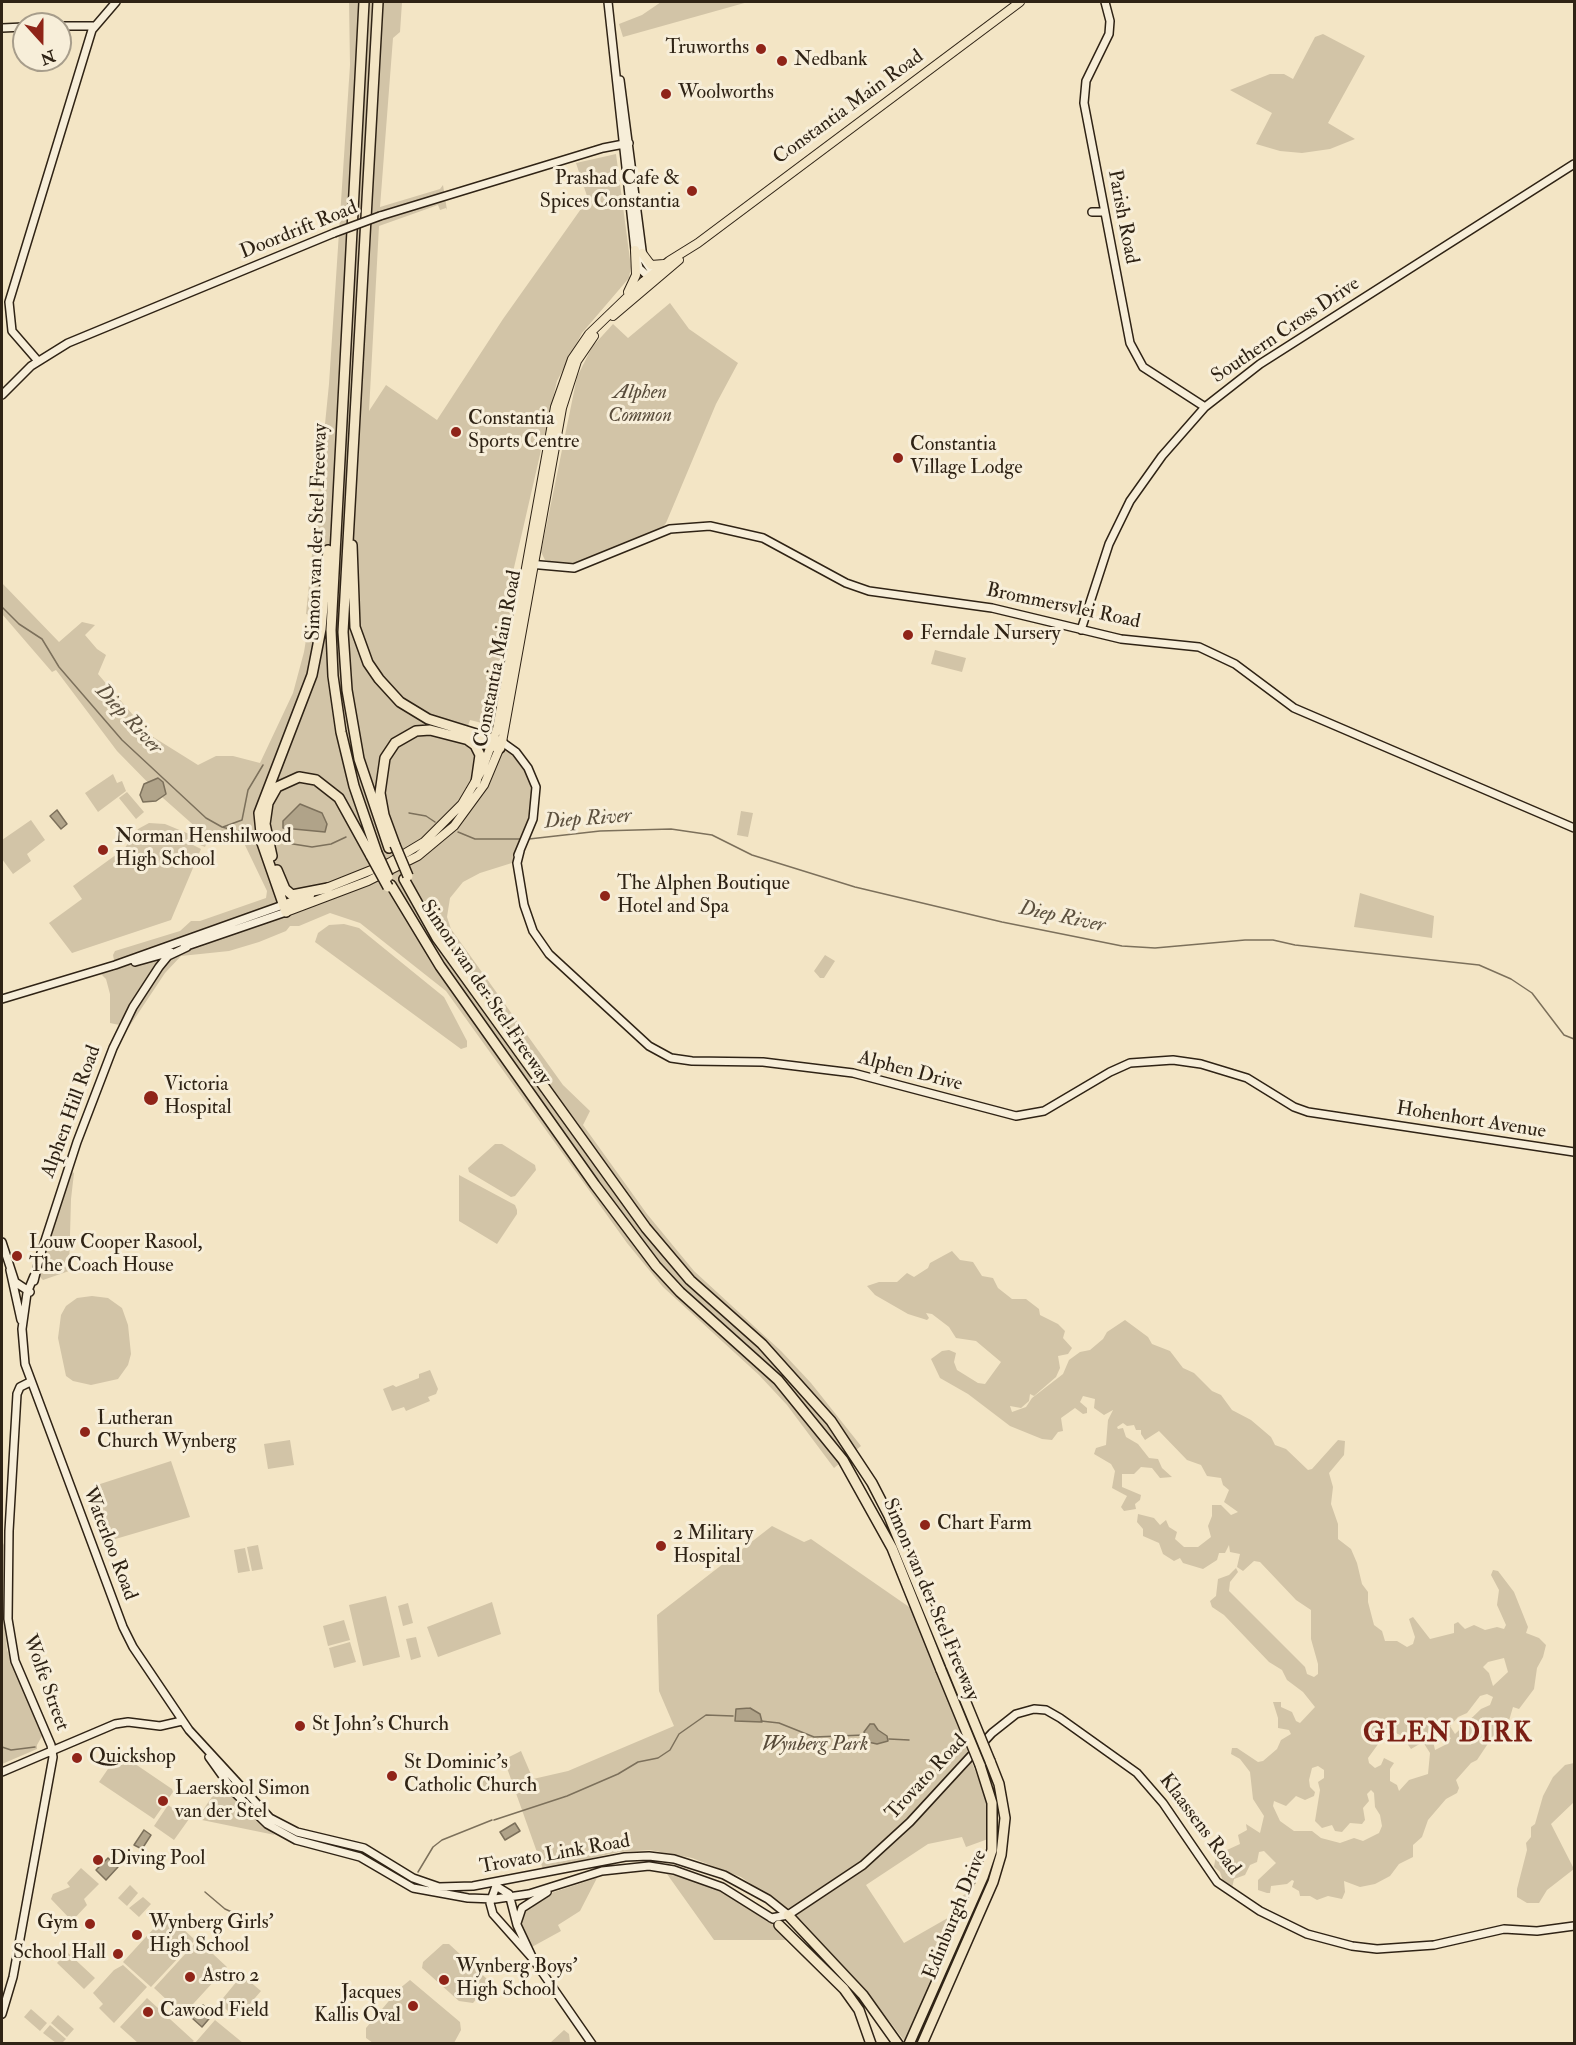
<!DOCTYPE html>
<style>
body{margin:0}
#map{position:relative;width:1576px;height:2045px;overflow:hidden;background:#f3e5c5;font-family:"IM FELL Double Pica",serif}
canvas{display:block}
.frame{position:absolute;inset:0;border:3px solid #2f2315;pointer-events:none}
.north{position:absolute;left:12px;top:12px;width:60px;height:60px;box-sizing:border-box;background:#f7eed9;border:2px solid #a79d8b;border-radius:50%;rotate:159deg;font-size:16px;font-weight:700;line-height:24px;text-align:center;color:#2f2315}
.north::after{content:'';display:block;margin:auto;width:21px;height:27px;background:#8f2418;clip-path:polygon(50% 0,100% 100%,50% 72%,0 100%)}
</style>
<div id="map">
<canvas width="1576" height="2045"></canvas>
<div class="frame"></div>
<div class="north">N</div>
</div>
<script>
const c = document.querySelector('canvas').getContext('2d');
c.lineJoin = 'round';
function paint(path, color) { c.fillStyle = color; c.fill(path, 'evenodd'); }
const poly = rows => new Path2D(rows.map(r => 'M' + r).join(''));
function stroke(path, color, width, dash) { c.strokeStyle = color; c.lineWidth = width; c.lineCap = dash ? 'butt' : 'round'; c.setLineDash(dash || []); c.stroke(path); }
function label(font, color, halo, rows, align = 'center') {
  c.font = font + ' "IM FELL Double Pica",serif'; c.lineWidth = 6; c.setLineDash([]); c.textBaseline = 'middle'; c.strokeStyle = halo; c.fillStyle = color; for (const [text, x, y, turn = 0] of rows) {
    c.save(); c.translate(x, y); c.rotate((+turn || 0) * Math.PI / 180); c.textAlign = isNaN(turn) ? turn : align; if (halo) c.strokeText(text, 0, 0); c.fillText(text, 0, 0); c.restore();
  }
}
paint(poly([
 [349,2,402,2,400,32,393,38,380,207,440,189,443,185,447,210,446,208,440,210,438,205,379,226,369,411,386,385,437,420,503,319,588,199,576,163,616,154,631,267,629,278,582,333,557,381,513,572,518,573,493,714,482,723,470,720,464,737,478,749,476,782,484,785,500,748,521,758,530,771,536,802,515,862,480,873,463,882,450,898,447,917,451,929,563,1085,590,1111,583,1125,647,1214,694,1271,781,1351,811,1383,861,1446,834,1468,787,1405,759,1375,663,1287,627,1243,446,991,360,923,330,913,299,926,290,926,286,931,259,942,229,951,181,956,165,973,129,1027,110,1023,110,994,106,979,101,974,116,970,113,955,115,951,180,931,191,921,200,921,266,898,267,891,243,841,223,831,211,833,205,847,195,843,199,834,207,837,163,798,117,751,56,670,52,672,2,614,2,583,59,642,82,622,95,625,85,635,97,649,106,655,98,674,150,735,198,765,216,756,233,756,260,763,293,693,304,652,310,615,306,614,329,384,350,65],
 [661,2,748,2,623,37,619,24,642,15],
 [1323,34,1365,56,1328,123,1355,139,1330,149,1302,153,1280,151,1256,144,1272,113,1230,90,1270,74,1284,74,1293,79,1315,37],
 [670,303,689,329,738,363,716,404,666,523,662,528,586,561,564,564,545,560,541,552,577,377,592,347,613,324,628,338],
 [935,650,966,658,962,672,931,664],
 [113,774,117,783,122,781,126,791,98,812,85,793],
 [127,792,144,812,136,819,119,798],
 [741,811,753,813,748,837,737,835],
 [31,820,45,840,27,854,31,861,13,874,2,859,2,840],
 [149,823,165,824,194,836,191,844,201,849,171,920,72,953,49,923,82,899,73,886,124,849,138,829],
 [1360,893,1434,916,1432,938,1354,927],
 [344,924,359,928,444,997,467,1041,467,1047,461,1049,315,942,318,933,329,925],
 [825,955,835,961,824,978,820,978,814,971],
 [495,1144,502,1144,535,1165,536,1170,515,1196,511,1197,469,1172,468,1168],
 [72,1172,74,1173,71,1199,69,1271,43,1280,38,1275],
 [459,1175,515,1205,517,1210,517,1214,497,1244,459,1221],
 [952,1251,960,1260,973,1262,982,1276,993,1278,998,1288,1012,1299,1026,1299,1039,1309,1040,1315,1058,1324,1065,1331,1063,1338,1072,1348,1068,1354,1058,1356,1060,1368,1056,1377,1034,1396,1030,1394,1029,1401,1021,1408,1010,1406,1012,1412,1026,1407,1032,1398,1063,1374,1069,1360,1080,1352,1090,1350,1103,1339,1107,1332,1125,1320,1148,1337,1152,1344,1170,1351,1183,1368,1194,1373,1212,1391,1221,1395,1232,1410,1251,1420,1271,1437,1275,1445,1286,1449,1308,1470,1312,1469,1338,1440,1345,1441,1344,1455,1329,1473,1333,1487,1331,1504,1338,1524,1338,1539,1351,1549,1357,1563,1362,1584,1368,1592,1368,1602,1374,1625,1382,1631,1385,1641,1397,1641,1407,1647,1413,1644,1415,1637,1409,1619,1413,1617,1430,1639,1454,1633,1454,1624,1458,1622,1465,1629,1474,1625,1485,1630,1497,1627,1504,1629,1506,1625,1497,1605,1499,1590,1491,1575,1493,1570,1498,1571,1514,1592,1528,1627,1526,1633,1539,1638,1546,1645,1543,1657,1537,1668,1534,1689,1519,1709,1513,1707,1508,1724,1502,1731,1493,1736,1477,1760,1471,1763,1456,1780,1459,1788,1457,1793,1446,1799,1428,1820,1422,1837,1413,1845,1413,1857,1399,1864,1390,1876,1375,1884,1360,1887,1344,1881,1345,1892,1342,1899,1328,1896,1317,1900,1310,1896,1300,1896,1299,1891,1292,1887,1294,1881,1292,1880,1287,1884,1271,1886,1270,1893,1267,1893,1258,1890,1258,1880,1276,1863,1264,1851,1259,1852,1257,1862,1250,1865,1245,1875,1234,1879,1232,1888,1223,1881,1220,1872,1214,1867,1216,1855,1240,1844,1238,1835,1247,1830,1246,1824,1260,1833,1264,1816,1253,1799,1250,1772,1240,1759,1231,1754,1232,1748,1237,1748,1258,1762,1263,1761,1277,1749,1281,1740,1291,1734,1289,1730,1278,1728,1278,1718,1273,1702,1281,1702,1281,1707,1292,1712,1296,1721,1300,1723,1315,1707,1303,1692,1287,1680,1282,1670,1269,1662,1224,1615,1212,1607,1210,1601,1216,1596,1218,1579,1229,1575,1236,1568,1238,1572,1230,1582,1229,1591,1305,1667,1307,1674,1314,1677,1318,1674,1318,1664,1311,1639,1311,1610,1296,1600,1260,1562,1254,1561,1243,1571,1237,1567,1240,1554,1230,1552,1229,1545,1225,1553,1219,1553,1217,1560,1203,1569,1183,1563,1180,1558,1174,1561,1163,1554,1159,1543,1143,1536,1143,1529,1137,1522,1138,1514,1154,1518,1160,1525,1166,1520,1169,1527,1177,1532,1175,1539,1184,1547,1198,1547,1211,1537,1208,1526,1212,1516,1212,1505,1221,1505,1231,1515,1238,1512,1224,1502,1229,1490,1223,1485,1221,1478,1207,1476,1201,1465,1187,1460,1159,1431,1145,1440,1141,1434,1141,1430,1136,1430,1134,1425,1127,1426,1123,1423,1117,1427,1118,1429,1123,1428,1126,1437,1138,1444,1149,1458,1158,1459,1162,1468,1172,1477,1160,1478,1152,1468,1141,1467,1134,1474,1122,1474,1122,1487,1141,1495,1140,1500,1135,1504,1136,1509,1124,1511,1121,1507,1127,1496,1112,1488,1115,1471,1111,1464,1094,1454,1096,1448,1106,1445,1108,1420,1113,1410,1104,1415,1094,1408,1095,1399,1083,1396,1080,1402,1087,1408,1087,1413,1083,1414,1075,1408,1061,1418,1063,1431,1058,1432,1052,1440,1042,1439,1010,1426,968,1394,940,1378,931,1359,942,1351,949,1350,956,1353,954,1362,957,1370,978,1383,985,1384,1001,1362,976,1341,956,1338,949,1327,932,1314,926,1313,929,1318,927,1320,908,1314,875,1295,867,1286,879,1282,897,1282,907,1273,914,1277,928,1268,930,1263],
 [1504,1658,1508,1672,1493,1686,1489,1673,1483,1667,1488,1662],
 [1487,1694,1493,1697,1490,1705,1481,1709,1455,1734,1450,1726,1458,1717,1467,1713,1480,1696],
 [1395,1728,1396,1733,1402,1736,1411,1749,1423,1742,1430,1753,1428,1774,1409,1780,1399,1791,1397,1785,1390,1781,1390,1769,1394,1763,1384,1758,1381,1765,1375,1768,1369,1763,1368,1758,1384,1736],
 [1440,1732,1451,1738,1445,1745,1435,1750,1433,1741],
 [1318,1766,1324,1770,1324,1778,1318,1782,1320,1790,1315,1821,1322,1828,1332,1825,1335,1831,1342,1832,1350,1823,1362,1824,1365,1820,1363,1808,1369,1801,1367,1794,1371,1790,1374,1793,1375,1807,1380,1815,1382,1826,1379,1833,1363,1841,1354,1838,1340,1843,1321,1838,1312,1831,1294,1831,1280,1821,1273,1806,1274,1801,1286,1806,1296,1796,1305,1800,1314,1796,1315,1792,1310,1787,1309,1780,1312,1768],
 [92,1296,108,1298,122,1308,128,1325,131,1354,128,1365,118,1379,91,1385,73,1381,66,1376,58,1338,61,1315,66,1306,77,1298],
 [430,1370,438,1389,436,1394,428,1397,430,1401,406,1411,404,1407,392,1411,383,1389,393,1385,396,1387,419,1378,419,1374],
 [290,1440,294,1465,268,1469,264,1444],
 [171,1461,190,1517,112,1540,109,1538,89,1495,94,1486],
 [772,1526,804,1542,811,1539,912,1609,985,1796,989,1820,988,1839,966,1847,962,1837,928,1844,866,1885,904,1943,960,1911,954,1902,968,1892,970,1896,906,2043,864,1988,801,1920,741,1877,692,1858,650,1850,619,1852,543,1869,507,1768,507,1758,521,1751,533,1779,568,1771,674,1726,659,1691,657,1615],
 [2,1541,4,1545,3,1608,7,1650,42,1736,37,1745,37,1749,2,1764],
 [258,1545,263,1569,252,1571,247,1547],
 [245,1548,250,1571,238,1573,234,1550],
 [386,1596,400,1657,363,1666,349,1605],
 [492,1602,501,1634,438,1657,427,1627],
 [408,1603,413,1623,403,1626,398,1606],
 [344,1620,350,1640,328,1646,323,1626],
 [416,1637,421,1657,411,1660,406,1639],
 [350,1642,356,1662,334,1668,329,1648],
 [119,1753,172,1789,173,1792,154,1819,99,1782],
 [1574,1763,1574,1802,1551,1824,1574,1869,1547,1890,1539,1903,1527,1903,1517,1897,1517,1889,1527,1850,1526,1843,1531,1837,1531,1827,1535,1824,1543,1796,1553,1777,1565,1765],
 [495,1774,497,1786,483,1789,478,1778],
 [222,1782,248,1813,275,1835,197,1819],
 [168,1805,189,1819,174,1840,154,1826],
 [81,1868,99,1884,84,1899,87,1905,72,1921,51,1899,53,1894,70,1887,67,1883],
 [667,1874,693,1880,726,1893,768,1920,790,1940,714,1940],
 [597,1878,580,1911,558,1925,561,1931,530,1948,520,1921,524,1910,548,1894],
 [130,1885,138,1893,127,1906,118,1898],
 [143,1897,151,1904,139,1917,129,1908],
 [167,1914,195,1940,151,1987,123,1962],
 [198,1940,227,1967,183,2015,154,1988],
 [443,1944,449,1944,487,1979,488,1986,473,2003,459,2001,422,1968,423,1962],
 [67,1952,95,1978,84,1989,57,1963],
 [123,1965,147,1987,114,2023,99,2008,103,2004,93,1993,114,1970],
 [242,1975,261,1991,237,2019,219,2003],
 [410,1980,460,2022,461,2030,454,2043,373,2043,366,2038,366,2028,399,1989],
 [147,1998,194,2041,191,2043,138,2043,120,2027],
 [31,2009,47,2023,40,2031,24,2017],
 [58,2015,74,2029,67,2037,51,2023],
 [215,2020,243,2043,195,2043],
 [50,2025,66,2039,62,2043,56,2043,43,2033],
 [564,2030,569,2034,570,2042,578,2043,550,2043]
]), '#d2c4a7');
const water = poly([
 [158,778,163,782,166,794,156,801,143,802,140,795,144,784,158,778],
 [300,804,322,813,327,824,325,832,283,828,283,821,300,804],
 [57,810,67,824,61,829,50,816,57,810],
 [750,1708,760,1714,762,1722,735,1721,736,1709,750,1708],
 [870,1724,874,1724,878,1730,887,1736,888,1741,877,1744,868,1742,864,1732,870,1724],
 [515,1823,520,1831,505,1840,500,1832,515,1823],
 [144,1830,151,1835,142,1849,134,1845,144,1830],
 [108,1858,118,1867,106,1880,96,1870,108,1858],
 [203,2005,213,2014,202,2027,192,2018,203,2005]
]);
paint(water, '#b0a389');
stroke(water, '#7c705b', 1.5);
stroke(poly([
 [2,607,19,624,42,639,59,667,122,740,206,818,222,827,248,834],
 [409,813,426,816,435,822],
 [223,827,242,820,248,790,263,765],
 [458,832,475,839,521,839],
 [276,838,293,844,312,847,331,844,346,837],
 [529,839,600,831,671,829,712,835,752,855,855,887,1002,922,1122,946,1155,948,1245,940,1273,940,1295,945,1479,965,1511,979,1532,993,1564,1035,1574,1039],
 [761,1721,779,1723,814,1737,864,1735],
 [889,1739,909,1740],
 [2,1747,11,1750,35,1747],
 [494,1820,567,1796,618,1774,638,1762,658,1758,670,1750,679,1734,706,1715,733,1716],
 [418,1872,433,1847,442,1840,492,1820],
 [205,1892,225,1909,261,1925]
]), '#7c705b', 1.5);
const secondary = poly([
 [608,2,635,250,639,268,651,279],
 [1105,2,1110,21,1109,34,1086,81,1084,103,1130,343,1143,367,1205,407],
 [60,26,93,26],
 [2,28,24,27],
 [620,80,643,258,655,276],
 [1092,212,1104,212],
 [380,216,603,148,629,143],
 [38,361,12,331,9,302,92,30,116,2],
 [2,395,31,366,68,343,334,233],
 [529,564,574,568,670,529,710,526,763,538,846,583,869,591,992,608,1121,639,1199,647,1235,664,1294,708,1574,828],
 [1081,630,1109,544,1130,501,1162,456,1205,407,1260,364,1574,164],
 [502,742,516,752,528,768,536,787,533,819,518,855],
 [520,851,517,863,524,905,533,931,549,954,649,1046,671,1058,692,1061,763,1062,853,1073,1016,1116,1044,1111,1110,1072,1130,1063,1173,1060,1201,1064,1247,1078,1294,1107,1308,1112,1574,1152],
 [184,947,286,912],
 [135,962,171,952],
 [2,999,115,965,283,905],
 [2,1242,15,1282,30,1292],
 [10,1270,21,1320],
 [34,1276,27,1293,22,1329,25,1364,123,1627,133,1647,189,1730,270,1818,297,1832,364,1848,413,1878,439,1887,473,1886,625,1857,649,1856,674,1859,724,1875,768,1899,788,1915],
 [34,1281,40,1256,77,1142,113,1048,133,1007,159,967,168,956,187,947],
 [209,1757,234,1792,267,1824,296,1840,360,1857,413,1888,468,1898,495,1899,529,1894,602,1871,649,1866,674,1870,722,1887,773,1919],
 [2,1772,115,1724,128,1722,160,1726,182,1721],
 [771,1918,788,1915,863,1865,910,1822,992,1733,1016,1714,1034,1709,1046,1710,1060,1718,1137,1773,1163,1803,1217,1882,1260,1911,1307,1934,1352,1946,1377,1949,1434,1945,1504,1929,1537,1931,1574,1926],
 [517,1923,522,1908,547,1892],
 [533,1959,517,1925,509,1894,496,1886,490,1903,493,1914,533,1959,592,2044],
 [2,2014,13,1977,53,1757,51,1745,15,1661,8,1619,9,1531,17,1394,20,1387,30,1382]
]);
const primary = poly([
 [642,253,651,265,664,264],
 [628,292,636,275,635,250],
 [613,316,679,260],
 [324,889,389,863,424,842,462,804,482,770,497,729,555,407,572,359,589,334,644,281,669,261,698,243,1020,2],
 [283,905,310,895],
 [286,912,368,881,418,856,454,826,484,785,502,742,562,408,577,361,594,336]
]);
const highway = poly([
 [364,2,331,630,333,676,341,732,354,786,377,853],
 [378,2,343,632,347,690,359,759,389,848],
 [352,545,355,627,368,663,379,679,400,702,428,719,502,742],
 [468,740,475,745,480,755,476,783],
 [395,845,384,815,380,793,385,758,395,743,416,731,430,730,500,748],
 [272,856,265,824,268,803,277,787,299,777,316,780,339,798,371,856],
 [277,870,285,889,292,895,328,888],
 [404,879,437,938,646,1228,690,1280,762,1344,831,1421,872,1483,889,1516,951,1666],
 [391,885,440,966,595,1185,656,1266,680,1292,778,1380,843,1460,892,1548,941,1670],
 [286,912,262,843,259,813,312,675,321,629,328,550],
 [788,1915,863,1995,898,2044],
 [779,1925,844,1989,859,2010,871,2044],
 [909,2044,983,1877,992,1850,992,1803,980,1765],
 [922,2044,993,1882,1001,1855,1005,1818,999,1784,990,1761]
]);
stroke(secondary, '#2f2315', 10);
stroke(primary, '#2f2315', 10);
stroke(highway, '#2f2315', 12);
stroke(secondary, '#f7eed9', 7);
stroke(primary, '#f3e5c5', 8);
stroke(highway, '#f3e5c5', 9);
const secondaryBridge = poly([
 [334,233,380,216]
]);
const highwayBridge = poly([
 [395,845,408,876],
 [377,853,388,877],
 [371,856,388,887],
 [951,1666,990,1761],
 [941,1670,980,1765]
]);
stroke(secondaryBridge, '#2f2315', 10, []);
stroke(highwayBridge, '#2f2315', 12, []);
stroke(secondaryBridge, '#f7eed9', 7);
stroke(highwayBridge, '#f3e5c5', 9);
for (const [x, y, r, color] of [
 [761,49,6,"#8f2418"],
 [782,61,6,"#8f2418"],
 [666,94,6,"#8f2418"],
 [692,191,6,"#8f2418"],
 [456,432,6,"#8f2418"],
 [898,458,6,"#8f2418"],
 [908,635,6,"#8f2418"],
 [103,850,6,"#8f2418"],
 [605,896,6,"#8f2418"],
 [151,1098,8,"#8f2418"],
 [17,1256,6,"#8f2418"],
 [85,1432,6,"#8f2418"],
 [925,1525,6,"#8f2418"],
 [661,1546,6,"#8f2418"],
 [300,1726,6,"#8f2418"],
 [77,1758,6,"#8f2418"],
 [392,1776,6,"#8f2418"],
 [163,1801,6,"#8f2418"],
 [98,1860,6,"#8f2418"],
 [90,1924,6,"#8f2418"],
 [137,1935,6,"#8f2418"],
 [118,1954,6,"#8f2418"],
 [190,1977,6,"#8f2418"],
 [444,1980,6,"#8f2418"],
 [413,2006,6,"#8f2418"],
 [148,2012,6,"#8f2418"]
]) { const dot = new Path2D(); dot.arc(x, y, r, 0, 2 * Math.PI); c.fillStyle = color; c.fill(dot); stroke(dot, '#f7eed9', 2); }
label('20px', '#2f2315', '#f7eed9', [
 ["Truworths",749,49,"right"],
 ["Nedbank",794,61],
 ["Woolworths",678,94],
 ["Prashad Cafe &",680,180,"right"],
 ["Spices Constantia",680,203,"right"],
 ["Constantia",468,420],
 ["Sports Centre",468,443],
 ["Constantia",910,446],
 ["Village Lodge",910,469],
 ["Ferndale Nursery",920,635],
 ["Norman Henshilwood",115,838],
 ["High School",115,861],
 ["The Alphen Boutique",617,885],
 ["Hotel and Spa",617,908],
 ["Victoria",164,1086],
 ["Hospital",164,1109],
 ["Louw Cooper Rasool,",29,1244],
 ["The Coach House",29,1267],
 ["Lutheran",97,1420],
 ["Church Wynberg",97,1443],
 ["Chart Farm",937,1525],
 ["2 Military",673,1535],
 ["Hospital",673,1558],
 ["St John's Church",312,1726],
 ["Quickshop",89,1758],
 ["St Dominic's",404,1764],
 ["Catholic Church",404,1787],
 ["Laerskool Simon",175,1790],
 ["van der Stel",175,1813],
 ["Diving Pool",110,1860],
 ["Gym",78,1924,"right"],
 ["Wynberg Girls'",149,1924],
 ["High School",149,1947],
 ["School Hall",106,1954,"right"],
 ["Wynberg Boys'",456,1968],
 ["High School",456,1991],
 ["Astro 2",202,1977],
 ["Jacques",401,1994,"right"],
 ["Kallis Oval",401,2017,"right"],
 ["Cawood Field",160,2012]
], 'left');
label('20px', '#2f2315', '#f7eed9', [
 ["Constantia Main Road",849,108,-36],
 ["Parish Road",1122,217,79],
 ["Doordrift Road",299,231,-22],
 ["Southern Cross Drive",1286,331,-34],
 ["Simon van der Stel Freeway",318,532,-88],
 ["Brommersvlei Road",1063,607,12],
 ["Constantia Main Road",499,659,-79],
 ["Simon van der Stel Freeway",485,993,56],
 ["Alphen Drive",910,1072,15],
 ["Alphen Hill Road",72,1112,-70],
 ["Hohenhort Avenue",1471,1121,9],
 ["Waterloo Road",109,1544,69],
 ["Simon van der Stel Freeway",930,1600,67],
 ["Wolfe Street",45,1683,70],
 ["Trovato Road",927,1778,-47],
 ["Klaassens Road",1199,1825,53],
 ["Trovato Link Road",555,1855,-10],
 ["Edinburgh Drive",956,1915,-68]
]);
label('italic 20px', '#584b3a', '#f7eed9', [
 ["Alphen",640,394],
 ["Common",640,417],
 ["Wynberg Park",815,1746]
]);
label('italic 21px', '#5c503e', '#f7eed9', [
 ["Diep River",128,720,47],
 ["Diep River",588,820,-4],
 ["Diep River",1062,918,12]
]);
c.letterSpacing = '1.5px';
label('bold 26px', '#7a1f14', '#f7eed9', [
 ["GLEN DIRK",1448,1735]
]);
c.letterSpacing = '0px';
</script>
